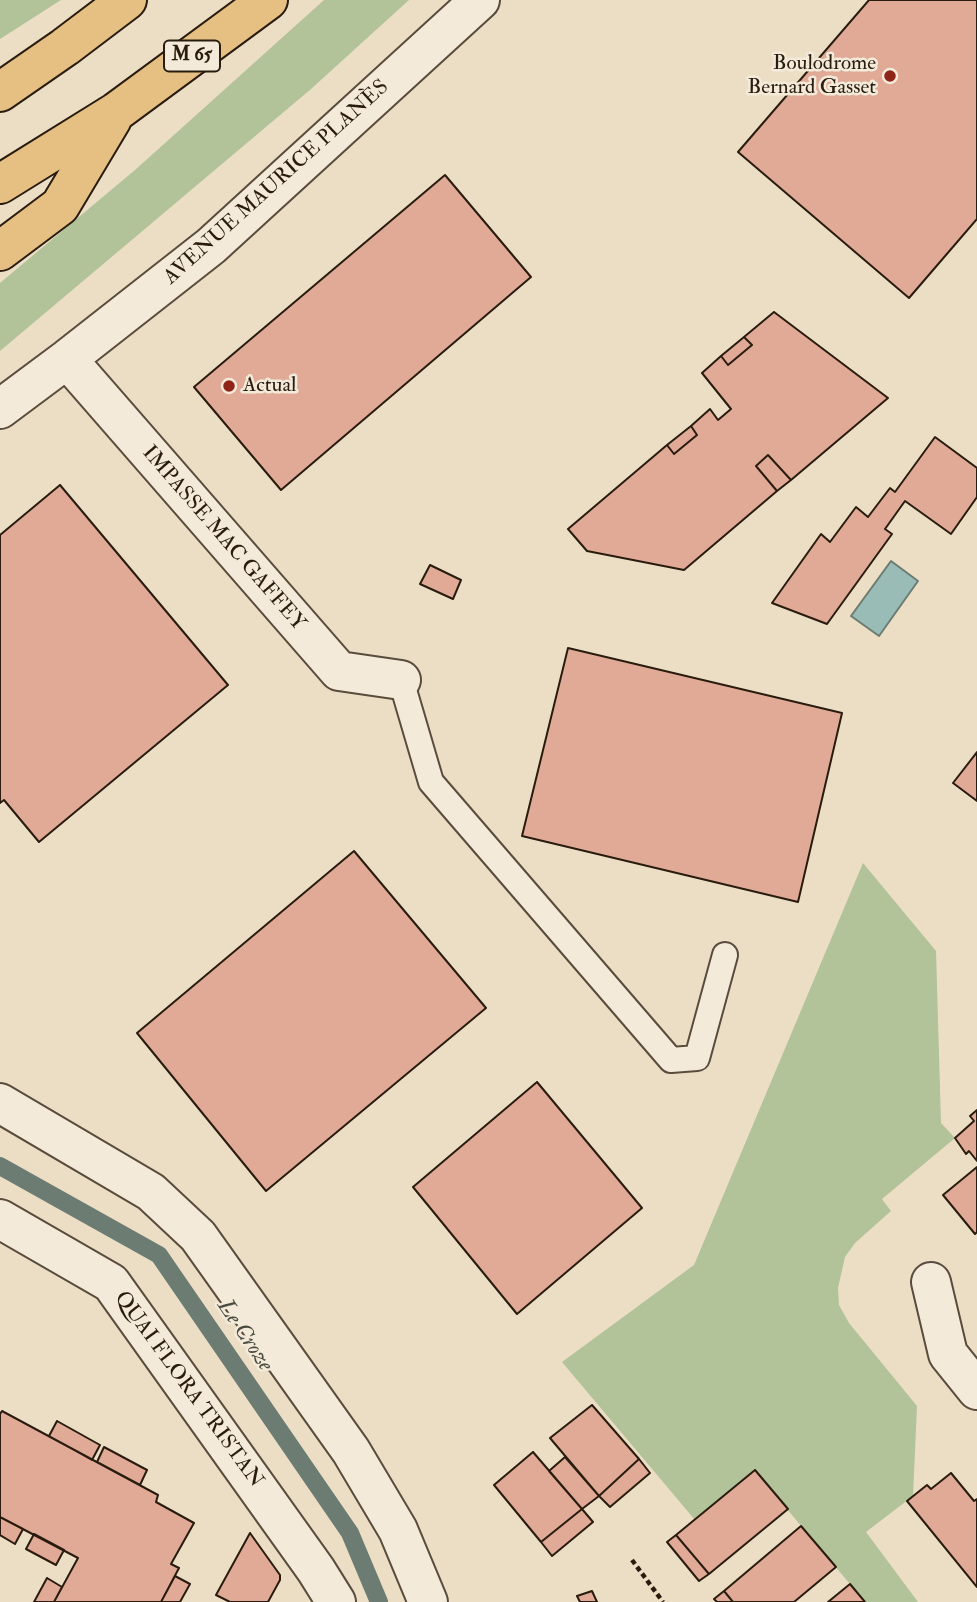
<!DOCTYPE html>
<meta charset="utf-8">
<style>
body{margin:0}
canvas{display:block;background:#ecdec4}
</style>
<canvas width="977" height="1602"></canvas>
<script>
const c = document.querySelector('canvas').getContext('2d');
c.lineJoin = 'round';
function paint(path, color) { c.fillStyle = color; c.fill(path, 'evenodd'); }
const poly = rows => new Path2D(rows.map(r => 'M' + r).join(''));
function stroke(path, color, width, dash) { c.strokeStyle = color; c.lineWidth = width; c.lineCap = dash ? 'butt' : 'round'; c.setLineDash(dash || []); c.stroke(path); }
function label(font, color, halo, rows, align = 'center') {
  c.font = font + ' "IM FELL Double Pica",serif'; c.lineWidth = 5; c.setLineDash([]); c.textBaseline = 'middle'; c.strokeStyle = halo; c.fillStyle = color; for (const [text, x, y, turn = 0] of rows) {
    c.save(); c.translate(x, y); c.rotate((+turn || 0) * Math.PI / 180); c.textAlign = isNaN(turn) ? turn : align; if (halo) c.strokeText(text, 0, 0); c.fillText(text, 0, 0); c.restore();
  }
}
paint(poly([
 [0,0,61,0,0,39],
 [324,0,409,0,311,89,0,351,0,283,135,170],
 [863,863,936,951,941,1123,955,1138,882,1199,891,1211,855,1243,845,1257,838,1288,839,1305,849,1323,917,1406,913,1496,866,1532,918,1602,865,1602,755,1471,695,1520,562,1362,694,1265]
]), '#b2c299');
const water = poly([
 [891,561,918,581,879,636,851,616,891,561]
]);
paint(water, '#99bcb6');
stroke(water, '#6c7c73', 2);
stroke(poly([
 [0,1166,159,1255,350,1533,379,1602]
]), '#6c7c73', 18);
const building = poly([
 [869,0,977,0,977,219,909,298,738,152,869,0],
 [445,175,531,277,281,490,194,387,445,175],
 [774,312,888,398,791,480,768,455,756,466,777,491,684,570,587,551,568,529,667,445,674,454,697,435,691,426,710,409,718,420,731,409,702,373,721,356,728,365,752,345,744,337,774,312],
 [744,337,752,345,728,365,721,356,744,337],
 [691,426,697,435,674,454,667,445,691,426],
 [935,437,977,468,977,497,951,534,905,501,885,529,892,534,827,624,772,603,821,534,830,542,856,507,868,517,890,488,895,492,935,437],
 [768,455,791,480,777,491,756,466,768,455],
 [60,485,228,685,39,842,4,800,0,803,0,535,60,485],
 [430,565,461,580,453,599,420,584,430,565],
 [568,648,842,713,798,902,522,836,568,648],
 [977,752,977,801,953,783,977,752],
 [354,851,486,1008,266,1191,137,1033,354,851],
 [537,1082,642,1208,517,1314,413,1187,537,1082],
 [977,1110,977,1161,969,1151,966,1154,955,1138,974,1121,970,1116,977,1110],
 [977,1167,977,1232,975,1234,943,1195,977,1167],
 [592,1405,639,1459,599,1496,550,1438,592,1405],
 [2,1411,158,1495,156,1502,194,1523,171,1564,179,1568,161,1602,54,1602,78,1558,0,1517,0,1414,2,1411],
 [57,1421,100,1445,92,1460,49,1436,57,1421],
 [104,1447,147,1470,140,1485,97,1462,104,1447],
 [533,1452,582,1509,541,1542,494,1485,533,1452],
 [565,1457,599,1496,582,1509,549,1471,565,1457],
 [639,1459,650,1473,610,1507,599,1496,639,1459],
 [755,1470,788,1509,709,1574,676,1535,755,1470],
 [951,1473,974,1501,977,1499,977,1587,907,1501,927,1485,931,1489,951,1473],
 [582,1509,593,1522,552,1556,541,1542,582,1509],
 [0,1517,23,1529,15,1544,0,1535,0,1517],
 [801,1526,836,1567,794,1602,733,1602,724,1591,801,1526],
 [250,1533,280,1575,280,1580,268,1602,230,1602,216,1595,250,1533],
 [34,1534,64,1550,56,1565,26,1549,34,1534],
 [676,1535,709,1574,699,1581,667,1542,676,1535],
 [175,1576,190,1584,180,1602,161,1602,175,1576],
 [47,1578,62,1587,54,1602,34,1602,47,1578],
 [850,1584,865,1602,828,1602,850,1584],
 [592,1591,597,1602,580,1602,577,1596,592,1591],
 [724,1591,733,1602,717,1602,714,1599,724,1591]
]);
paint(building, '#e0aa97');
stroke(building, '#291c0f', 2);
const service = poly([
 [401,680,431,782,671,1060,697,1058,725,955]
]);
const minor = poly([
 [67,359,339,671,401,680],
 [0,409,67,359,211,246,480,0],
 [0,1103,151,1192,198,1236,351,1451,398,1530,428,1602],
 [0,1219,111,1283,316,1570,336,1602],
 [931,1282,948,1354,977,1390]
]);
const primary = poly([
 [0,92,65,47,127,0],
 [0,184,116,112,268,0],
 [0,251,60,206,112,119]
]);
stroke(service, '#5a4c3c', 28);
stroke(minor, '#5a4c3c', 42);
stroke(primary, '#291c0f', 42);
stroke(poly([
 [632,1560,663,1602]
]), '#291c0f', 4.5, [5, 3.5]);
stroke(service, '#f3ead9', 24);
stroke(minor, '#f3ead9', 38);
stroke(primary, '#e6bf82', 38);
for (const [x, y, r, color] of [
 [890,76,7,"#8f2418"],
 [229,386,7,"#8f2418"]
]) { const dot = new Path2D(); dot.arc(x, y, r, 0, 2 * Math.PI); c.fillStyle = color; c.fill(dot); stroke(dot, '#f3ead9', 2.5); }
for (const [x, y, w] of [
 [192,56,56]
]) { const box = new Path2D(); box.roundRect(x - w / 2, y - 15.5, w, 31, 5); c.fillStyle = '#f3ead9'; c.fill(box); stroke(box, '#291c0f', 2); }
label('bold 19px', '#291c0f', null, [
 ["M 65",192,56]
]);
label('21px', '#291c0f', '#f3ead9', [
 ["Boulodrome",876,64],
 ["Bernard Gasset",876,88],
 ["Actual",243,386,"left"]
], 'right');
label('21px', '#291c0f', '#f3ead9', [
 ["AVENUE MAURICE PLANÈS",277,183,-42],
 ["IMPASSE MAC GAFFEY",223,539,49],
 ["QUAI FLORA TRISTAN",188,1390,54]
]);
label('italic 23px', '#4b4c41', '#f3ead9', [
 ["Le Croze",244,1336,56]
]);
</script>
